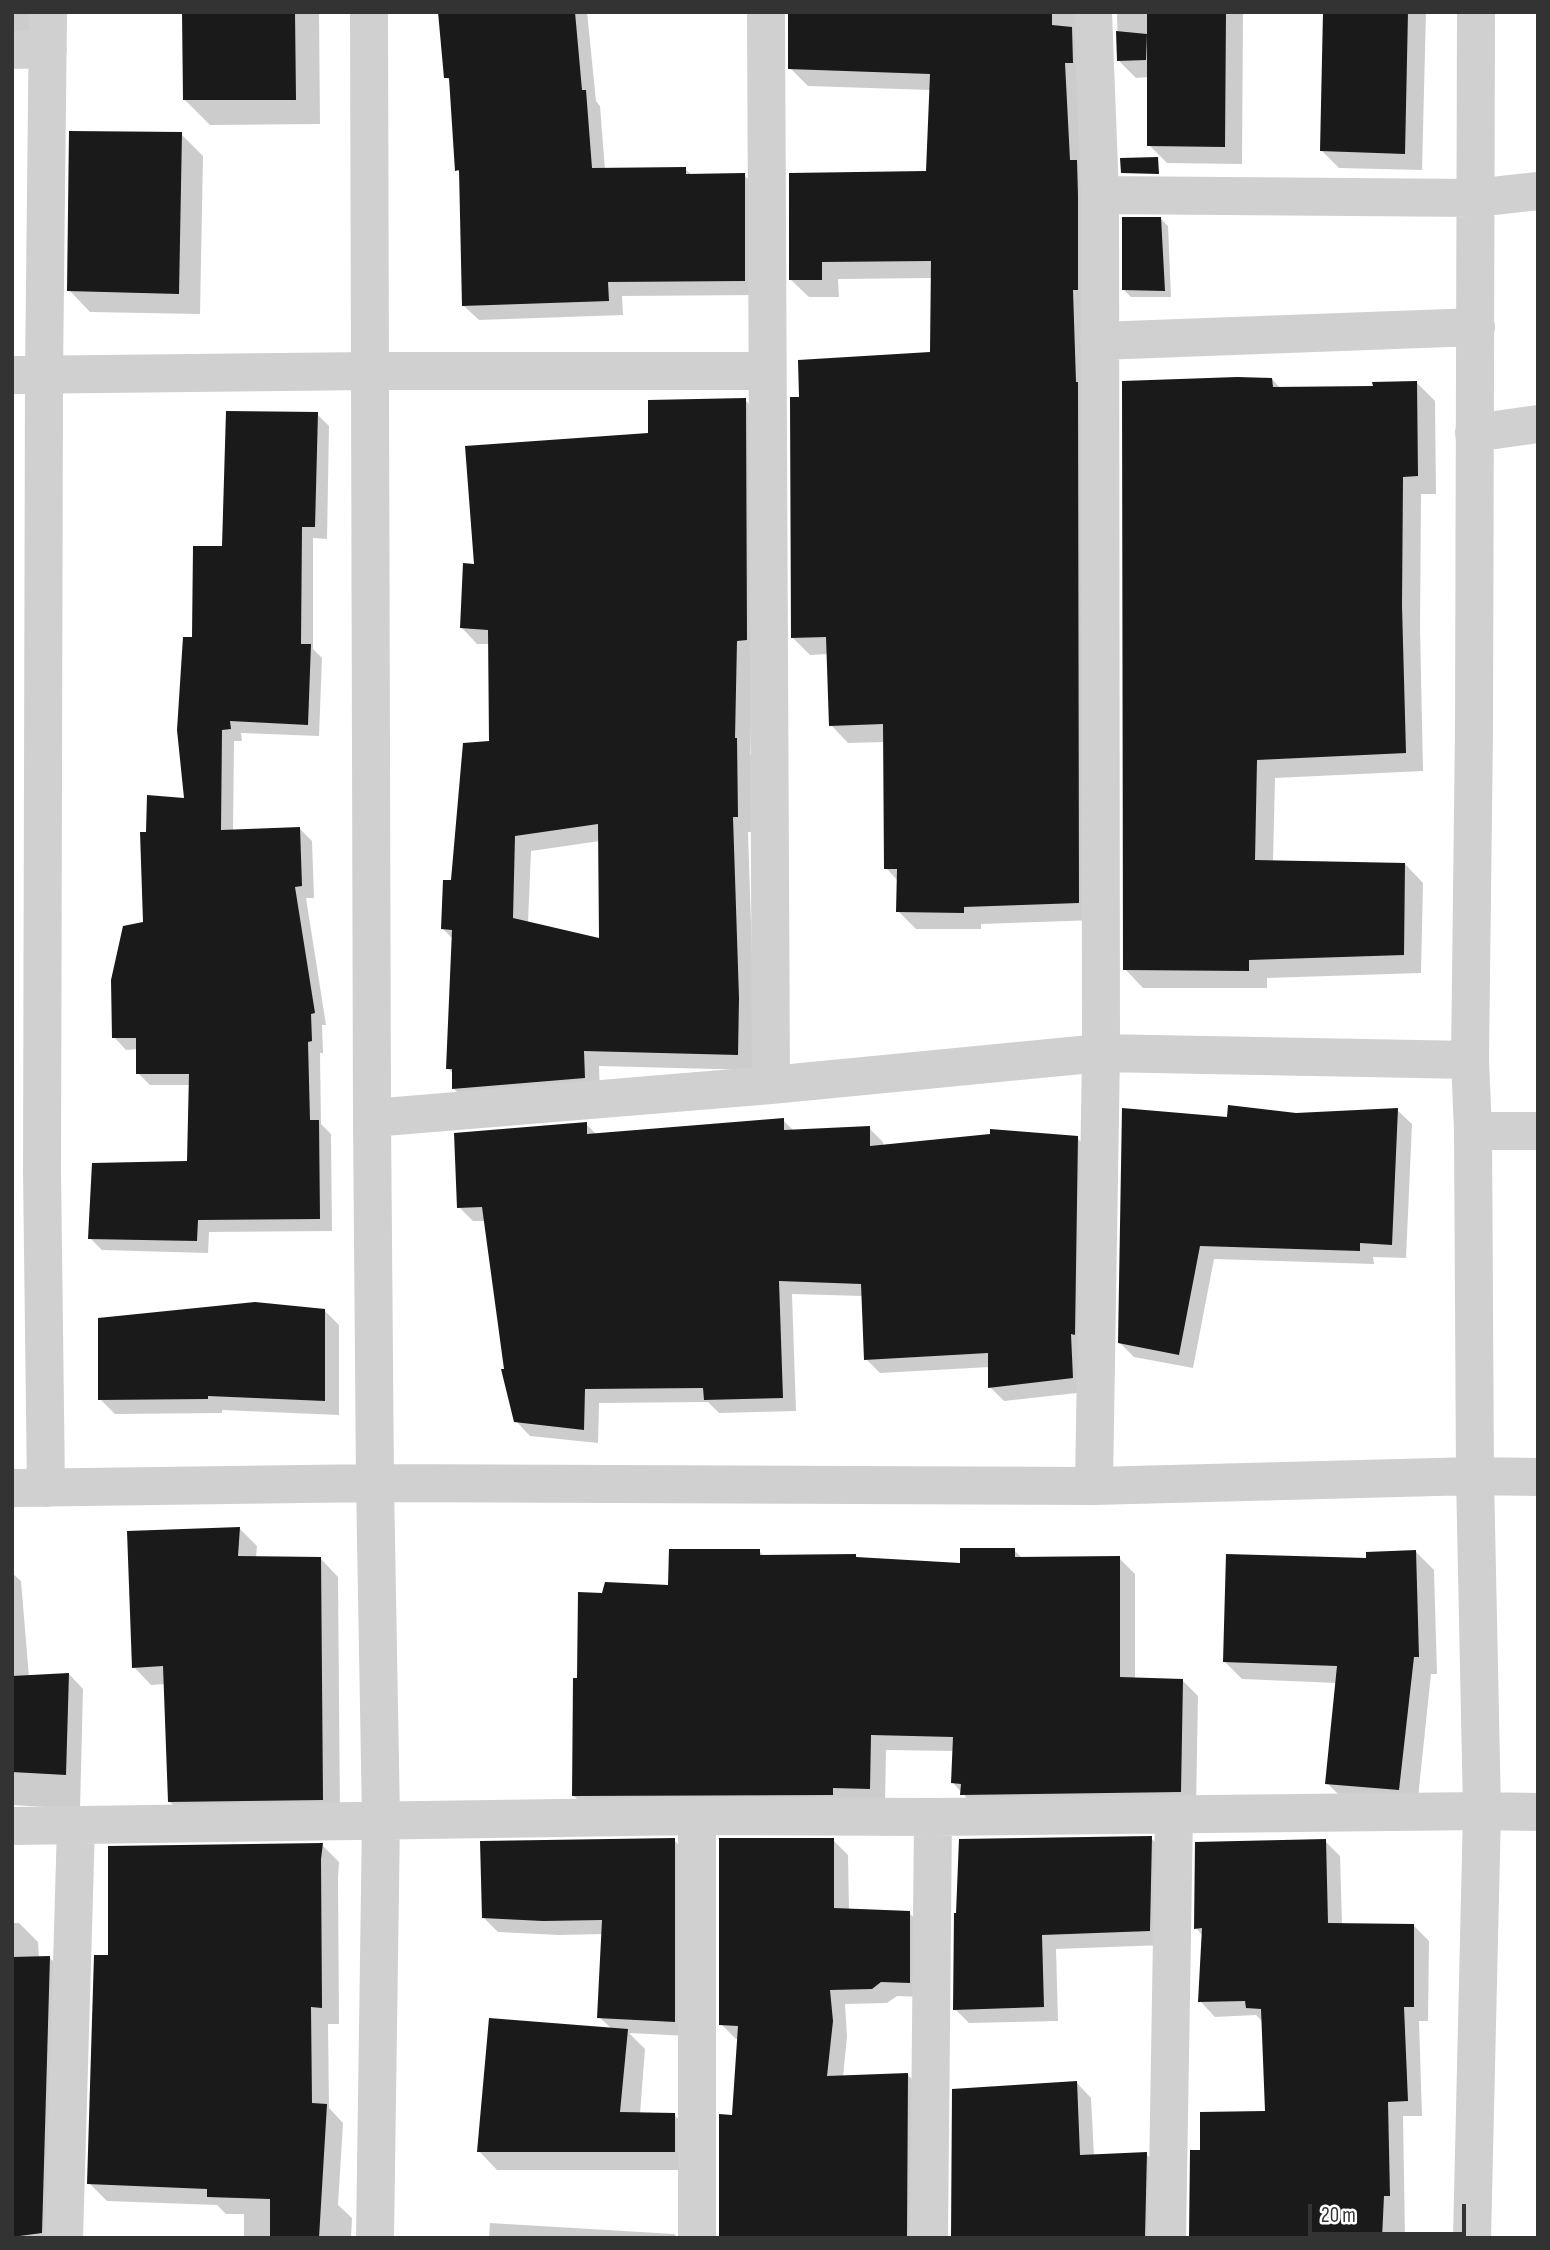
<!DOCTYPE html>
<style>
body{margin:0}
#map{position:relative;width:1550px;height:2250px;overflow:hidden;background:#fff;font-family:"Sofia Sans Condensed",sans-serif}
canvas{display:block}
.frame{position:absolute;inset:0;border:14px solid #333;pointer-events:none}
.scale{position:absolute;left:1308px;top:2204px;width:158px;height:32px;box-sizing:border-box;border:4px solid #333;border-top:0;padding-left:9px;font-size:21px;line-height:24px;white-space:nowrap;color:#333;-webkit-text-stroke:5px #fff;paint-order:stroke}
</style>
<div id="map">
<canvas width="1550" height="2250"></canvas>
<div class="frame"></div>
<div class="scale">20 m</div>
</div>
<script>
const c = document.querySelector('canvas').getContext('2d');
c.lineJoin = 'round';
function paint(path, color) { c.fillStyle = color; c.fill(path, 'evenodd'); }
const poly = rows => new Path2D(rows.map(r => 'M' + r).join(''));
function stroke(path, color, width, dash) { c.strokeStyle = color; c.lineWidth = width; c.lineCap = dash ? 'butt' : 'round'; c.setLineDash(dash || []); c.stroke(path); }
paint(poly([
 [12,12,45,12,12,56],
 [184,12,319,12,320,124,210,125,185,100],
 [440,12,587,12,596,101,600,106,605,170,685,169,693,176,744,175,759,190,759,295,622,296,623,315,479,320,464,306,461,174,457,170,451,82,446,77],
 [790,12,1098,12,1096,920,981,924,981,929,916,929,898,911,898,881,886,868,885,742,848,743,831,725,829,654,810,655,793,638,801,399,931,353,932,278,838,279,839,297,809,297,791,280,928,173,931,90,808,86,790,68],
 [1117,12,1243,12,1242,164,1167,163,1149,145,1149,77,1136,78,1118,60],
 [1325,12,1426,12,1422,170,1339,168,1321,150],
 [181,134,203,156,200,314,90,312,69,290],
 [1161,219,1168,226,1171,297,1131,297,1124,290],
 [1272,379,1281,389,1374,388,1416,382,1435,401,1436,494,1421,494,1420,626,1423,771,1275,778,1273,862,1405,864,1423,883,1421,973,1267,978,1267,988,1143,988,1125,969],
 [745,400,761,416,750,754,752,756,753,832,748,832,754,1015,753,1070,599,1066,600,1094,470,1104,454,1089,454,1074,447,1068,453,939,443,929,453,882,491,742,490,644,477,644,462,628,476,566,650,434],
 [600,841,601,940,528,923,531,851],
 [317,414,329,426,327,539,313,538,313,649,322,658,319,736,241,733,242,741,234,741,233,831,300,829,312,841,314,898,306,898,326,1025,322,1025,323,1053,320,1053,321,1124,331,1134,332,1231,209,1232,208,1253,102,1250,90,1238,189,1163,191,1085,150,1085,138,1073,138,1049,126,1050,114,1037,145,924,147,834,186,800,194,639,224,548],
 [1397,1110,1412,1124,1406,1258,1373,1257,1374,1264,1214,1259,1193,1368,1134,1357,1120,1343,1228,1119],
 [783,1120,794,1131,869,1128,883,1142,883,1146,1077,1138,1091,1152,1086,1392,1004,1401,990,1387,990,1367,880,1373,866,1359,863,1296,792,1294,796,1411,719,1413,708,1402,599,1403,598,1443,530,1436,516,1421,506,1371,485,1221,473,1221,459,1207,586,1124,597,1135],
 [324,1310,339,1325,339,1415,222,1410,222,1413,115,1414,100,1399],
 [239,1528,257,1546,256,1558,321,1559,338,1577,340,1816,187,1819,169,1801,165,1684,151,1685,134,1667],
 [1014,1550,1023,1559,1119,1558,1135,1574,1135,1679,1182,1680,1198,1696,1196,1807,978,1810,953,1783,954,1751,886,1750,885,1804,589,1811,573,1795,578,1680,603,1595,670,1586,759,1551,764,1556,856,1556,859,1559,962,1565],
 [1416,1552,1434,1570,1437,1674,1431,1674,1417,1807,1345,1801,1327,1783,1337,1683,1242,1679,1224,1661],
 [12,1573,21,1581,29,1677,69,1674,83,1689,80,1809,12,1805],
 [1151,1838,1166,1853,1164,1945,1056,1949,1058,2021,969,2023,955,2009],
 [674,1840,689,1855,689,2036,629,2033,645,2049,640,2114,674,2115,693,2133,693,2170,497,2170,479,2151,612,2029,599,2017,603,1934,559,1935,498,1932,483,1917],
 [833,1840,848,1855,849,1910,909,1913,925,1928,924,1997,897,1996,887,2003,845,2004,847,2037,843,2077,907,2074,922,2090,922,2238,721,2238,734,2116,739,2039,736,2039,721,2024],
 [1325,1841,1340,1856,1342,1925,1413,1925,1429,1941,1428,2021,1419,2021,1422,2116,1403,2116,1405,2238,1191,2238,1202,2151,1267,2112,1264,2023,1256,2015,1215,2017,1200,2001,1203,1936,1196,1928],
 [322,1845,339,1862,338,1878,339,2024,328,2024,329,2108,343,2123,338,2205,352,2218,351,2238,244,2238,244,2214,226,2214,217,2205,107,2201,89,2183,110,1957],
 [12,1923,19,1923,38,1942,39,1958,50,1958,69,1977,61,2238,12,2238],
 [1076,2082,1091,2098,1094,2156,1146,2154,1161,2169,1160,2238,953,2238],
 [490,2223,674,2234,678,2238,489,2238]
]), '#0003');
paint(poly([
 [182,12,295,12,296,100,183,100],
 [438,12,575,12,582,90,586,90,592,168,686,167,686,174,745,173,745,281,608,282,609,301,462,306,459,170,455,171,449,78,444,78],
 [788,12,1052,12,1052,25,1072,27,1073,63,1065,63,1070,160,1077,160,1078,195,1078,290,1073,290,1076,382,1078,382,1079,903,964,907,964,913,896,912,897,869,884,869,883,724,829,726,826,637,791,638,790,397,799,397,798,360,930,352,931,261,822,262,822,280,789,280,789,173,926,171,930,74,788,69],
 [1147,12,1226,12,1225,147,1147,146],
 [1323,12,1408,12,1405,154,1320,151],
 [1116,31,1147,34,1146,60,1117,61],
 [69,131,182,132,179,294,67,291],
 [1158,157,1159,174,1121,173,1120,158],
 [1122,217,1161,217,1165,291,1122,290],
 [1237,377,1272,378,1273,387,1373,386,1372,382,1417,381,1418,476,1403,477,1402,606,1406,753,1257,760,1255,860,1405,863,1404,955,1249,960,1249,971,1123,970,1122,381],
 [746,398,747,640,737,641,735,738,737,738,738,817,733,817,739,998,738,1055,584,1051,585,1078,452,1089,452,1069,446,1069,452,930,441,929,443,880,451,880,463,743,489,741,488,630,460,628,463,563,474,564,465,446,648,433,648,400],
 [598,824,599,938,513,918,515,836],
 [226,411,318,412,315,527,302,527,301,644,311,644,308,725,230,721,231,729,222,730,221,830,300,827,302,886,295,887,315,1013,311,1014,312,1041,308,1042,310,1120,319,1120,320,1219,198,1220,197,1241,88,1239,92,1163,187,1161,189,1074,136,1074,136,1038,112,1038,111,980,123,926,143,922,140,832,146,832,147,795,184,798,177,730,183,637,192,637,193,546,222,546],
 [1228,1105,1296,1113,1398,1108,1392,1245,1360,1243,1360,1251,1200,1246,1179,1355,1118,1343,1122,1108,1227,1117],
 [784,1118,784,1130,870,1126,870,1146,990,1134,990,1129,1078,1136,1075,1335,1071,1334,1073,1378,988,1388,988,1353,864,1360,861,1284,779,1281,783,1398,704,1400,703,1388,585,1389,584,1430,514,1422,501,1369,504,1369,482,1207,457,1208,454,1133,587,1122,587,1134],
 [255,1302,325,1309,325,1401,208,1396,208,1399,98,1400,98,1318],
 [240,1527,238,1556,321,1557,323,1800,168,1802,163,1666,132,1668,127,1531],
 [960,1548,1015,1548,1015,1557,1120,1556,1120,1677,1183,1679,1181,1792,960,1795,961,1784,951,1783,953,1737,871,1735,870,1789,833,1788,833,1795,572,1796,573,1678,577,1678,578,1592,602,1593,605,1582,668,1585,669,1549,760,1549,760,1555,856,1554,856,1557,960,1563],
 [1416,1550,1419,1657,1414,1657,1399,1790,1325,1784,1337,1666,1223,1662,1226,1554,1366,1558,1366,1552],
 [69,1673,66,1775,12,1772,12,1676],
 [1152,1836,1150,1931,1042,1935,1044,2007,953,2010,954,1913,956,1913,959,1839],
 [675,1838,675,2022,597,2018,602,1920,543,1921,482,1918,480,1841],
 [719,1838,834,1838,834,1908,910,1911,910,1983,881,1982,872,1989,830,1990,833,2021,827,2076,908,2073,907,2238,719,2238,719,2114,732,2115,738,2026,719,2025],
 [1326,1839,1328,1923,1414,1924,1414,2007,1404,2007,1408,2101,1388,2102,1390,2196,1384,2196,1382,2238,1189,2238,1190,2150,1200,2150,1200,2112,1265,2111,1261,2009,1246,2008,1245,2001,1198,2002,1202,1928,1194,1929,1195,1842],
 [323,1843,321,1859,322,2008,311,2007,312,2103,327,2104,319,2238,270,2238,270,2199,207,2197,207,2189,87,2184,94,1955,108,1955,108,1846],
 [50,1956,42,2233,12,2237,12,1957],
 [489,2018,628,2029,620,2112,675,2113,675,2152,477,2152],
 [1077,2081,1080,2155,1147,2152,1145,2238,951,2238,952,2089]
]), '#1a1a1a');
stroke(poly([
 [369,12,372,1118,375,1483,381,1819,375,2238],
 [766,12,771,1085],
 [1093,12,1100,195,1101,1053,1094,1486],
 [12,50,48,49],
 [1100,195,1475,198,1538,191],
 [1099,341,1476,327],
 [12,375,370,371,766,371],
 [1474,433,1538,424],
 [372,1118,771,1085,1101,1053,1470,1060],
 [1473,1131,1538,1131],
 [12,1488,375,1483,1094,1486,1475,1476,1538,1477],
 [46,1488,42,1171,44,375,48,12],
 [12,1826,697,1816,933,1817,1482,1811,1538,1812],
 [64,2238,76,1826],
 [697,2238,697,1816],
 [929,2238,933,1817],
 [1167,2238,1174,1814],
 [1472,2238,1482,1811,1475,1476,1473,1131,1470,1060,1474,728,1476,12]
]), '#d0d0d0', 38);
</script>
